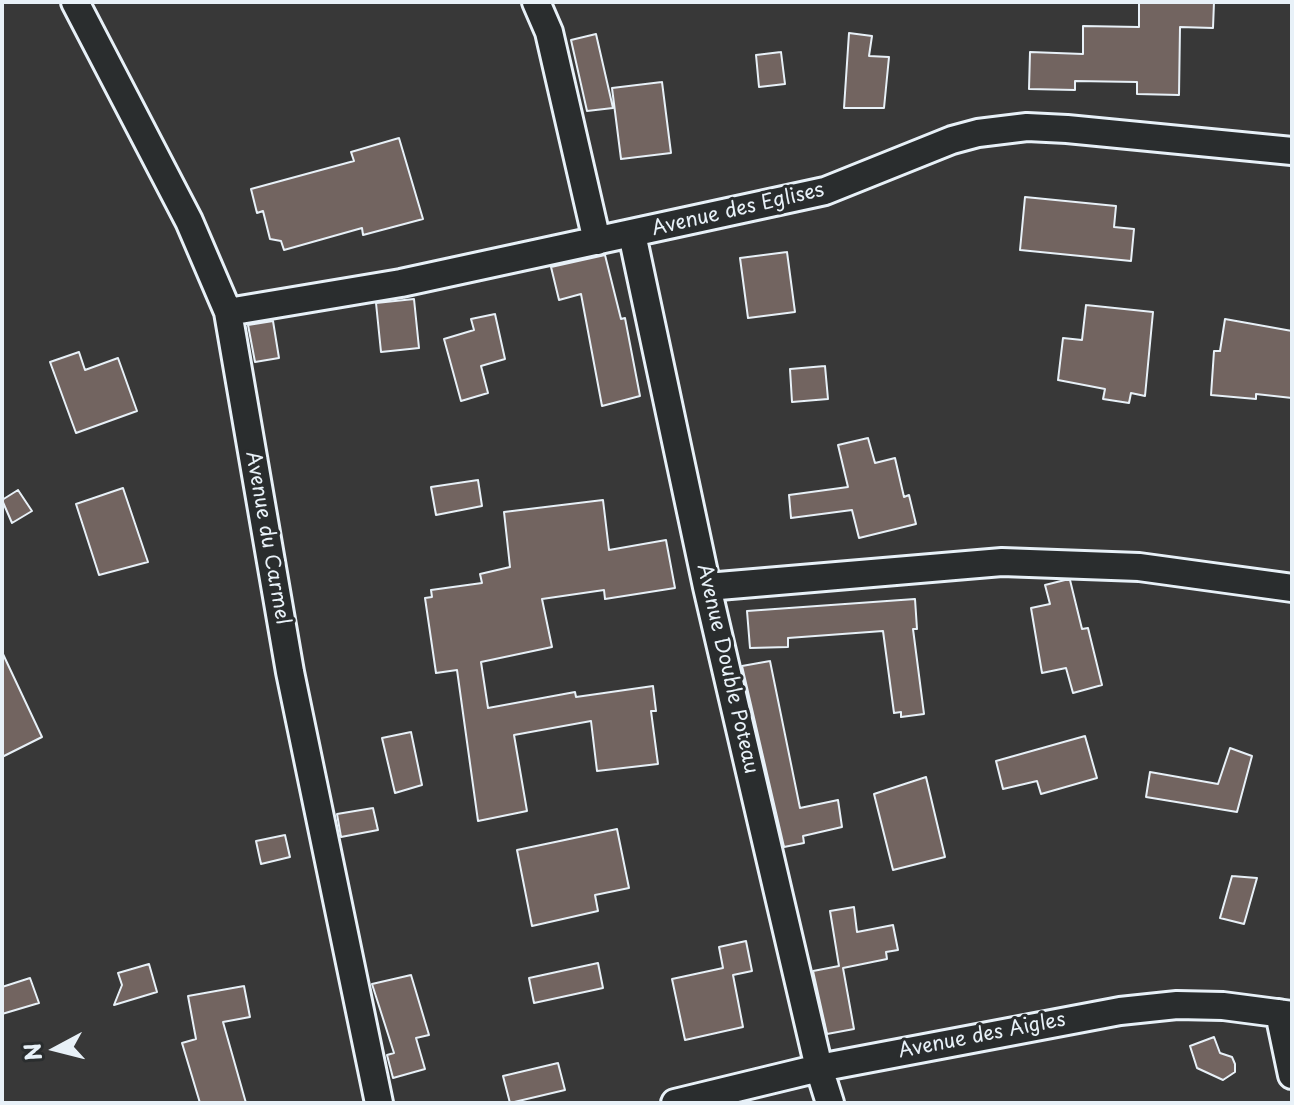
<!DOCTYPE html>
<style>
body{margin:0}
#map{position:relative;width:1294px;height:1105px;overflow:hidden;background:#383838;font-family:"Playpen Sans",sans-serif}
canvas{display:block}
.frame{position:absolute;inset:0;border:4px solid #e8f1f8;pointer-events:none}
.north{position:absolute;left:16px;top:1009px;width:80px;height:80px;-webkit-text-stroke:6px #2a2d2e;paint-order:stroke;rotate:263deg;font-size:22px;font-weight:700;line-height:32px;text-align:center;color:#e8f1f8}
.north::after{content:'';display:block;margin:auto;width:28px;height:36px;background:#e8f1f8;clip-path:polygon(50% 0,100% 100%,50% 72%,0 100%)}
</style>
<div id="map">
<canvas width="1294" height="1105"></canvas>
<div class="frame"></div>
<div class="north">N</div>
</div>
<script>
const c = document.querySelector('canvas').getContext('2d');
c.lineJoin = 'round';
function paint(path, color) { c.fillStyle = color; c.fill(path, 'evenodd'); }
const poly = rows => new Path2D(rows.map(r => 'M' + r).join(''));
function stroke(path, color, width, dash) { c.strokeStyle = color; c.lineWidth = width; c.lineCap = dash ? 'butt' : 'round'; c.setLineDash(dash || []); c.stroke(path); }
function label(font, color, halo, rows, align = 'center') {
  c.font = font + ' "Playpen Sans",sans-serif'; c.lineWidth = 6; c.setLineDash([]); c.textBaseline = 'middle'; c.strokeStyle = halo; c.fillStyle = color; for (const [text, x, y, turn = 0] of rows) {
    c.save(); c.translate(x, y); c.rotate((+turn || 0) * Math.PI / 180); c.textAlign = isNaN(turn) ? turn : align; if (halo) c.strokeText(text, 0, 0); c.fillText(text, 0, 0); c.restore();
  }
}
const building = poly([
 [1139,2,1214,2,1213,28,1180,27,1179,95,1137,94,1137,82,1075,81,1075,90,1029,89,1030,52,1083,54,1083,26,1139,27,1139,2],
 [849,33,872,36,869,56,889,57,884,108,844,108,849,33],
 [596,34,613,108,587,111,571,40,596,34],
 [781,52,785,84,759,87,756,55,781,52],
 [662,82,671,153,621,159,612,88,662,82],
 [399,138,423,219,363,235,362,228,284,250,281,241,270,239,263,211,257,213,251,189,354,161,351,152,399,138],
 [1025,197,1116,206,1114,227,1134,229,1131,261,1020,250,1025,197],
 [787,252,795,312,748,318,740,258,787,252],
 [605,255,621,319,625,318,640,396,602,406,581,294,559,300,551,267,605,255],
 [414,299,419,348,381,352,376,303,414,299],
 [1086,305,1153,312,1145,396,1131,393,1129,403,1103,399,1105,389,1058,380,1063,338,1082,340,1086,305],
 [495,314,505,359,481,366,488,393,461,401,444,339,474,330,471,319,495,314],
 [1225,319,1292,331,1292,398,1256,394,1256,399,1211,395,1214,351,1220,351,1225,319],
 [273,321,279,358,255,362,248,325,273,321],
 [79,352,85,370,118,358,137,411,76,433,50,362,79,352],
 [825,366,828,399,792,402,790,369,825,366],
 [868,438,875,463,895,458,904,497,909,495,916,524,859,538,852,510,791,518,789,495,848,487,838,445,868,438],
 [478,480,482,506,436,515,431,487,478,480],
 [123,488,148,562,99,575,76,504,123,488],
 [18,490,32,511,12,523,2,500,18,490],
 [603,500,609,550,666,540,675,588,605,599,604,590,542,599,552,647,481,662,488,708,575,692,576,697,653,686,656,711,651,711,658,764,597,771,591,721,514,735,527,811,478,821,457,670,436,673,425,598,432,597,431,590,482,583,480,574,510,567,504,512,603,500],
 [1065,580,1070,580,1082,629,1088,628,1102,685,1073,693,1066,668,1042,673,1031,608,1050,604,1045,585,1065,580],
 [915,599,917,629,913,629,924,714,901,717,901,712,894,713,883,631,788,638,788,647,750,648,747,611,915,599],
 [2,652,42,737,2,757,2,652],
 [770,661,800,808,838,800,842,827,803,836,804,843,784,847,742,666,770,661],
 [411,732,422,785,395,793,382,738,411,732],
 [1085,736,1097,778,1041,794,1037,781,1003,789,996,761,1085,736],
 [1230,748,1252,756,1237,812,1146,797,1150,772,1218,784,1230,748],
 [926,777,945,857,893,870,874,794,926,777],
 [373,808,378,830,341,837,337,814,373,808],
 [617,829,629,888,595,895,598,911,532,926,517,850,617,829],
 [285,835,290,857,261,864,256,841,285,835],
 [1232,876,1257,878,1244,924,1220,918,1232,876],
 [854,907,857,932,893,925,898,950,886,952,887,959,843,968,854,1029,827,1034,813,971,839,966,830,911,854,907],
 [746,941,752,971,733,975,743,1027,685,1040,672,979,723,968,719,947,746,941],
 [598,963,603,988,534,1003,529,978,598,963],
 [149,964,157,992,114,1005,122,985,118,973,149,964],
 [411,975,429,1035,416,1038,425,1069,393,1078,387,1055,394,1053,372,984,411,975],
 [30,978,39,1003,2,1014,2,987,30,978],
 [244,986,250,1017,223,1022,246,1103,200,1103,182,1043,196,1039,188,996,244,986],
 [1214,1037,1220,1053,1232,1057,1235,1064,1235,1072,1223,1080,1197,1068,1190,1046,1214,1037],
 [558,1063,565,1090,510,1103,503,1076,558,1063]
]);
paint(building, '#726460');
stroke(building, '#e8f1f8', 2);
const street = poly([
 [75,2,189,221,228,312,290,672,379,1103],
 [536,2,549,32,597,241],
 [632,234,707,587,819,1068,830,1103],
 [228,312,401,283,825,191,952,140,978,133,1027,127,1067,129,1292,151],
 [707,587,1002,562,1139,567,1292,588],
 [1279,1013,1292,1075],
 [675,1103,819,1068,1120,1011,1177,1005,1223,1006,1292,1015]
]);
stroke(street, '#e8f1f8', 32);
stroke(street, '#2a2d2e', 26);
label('20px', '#e8f1f8', '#2a2d2e', [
 ["Avenue des Eglises",738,210,-13],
 ["Avenue du Carmel",267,538,80],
 ["Avenue Double Poteau",727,669,77],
 ["Avenue des Aigles",982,1036,-11]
]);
</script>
